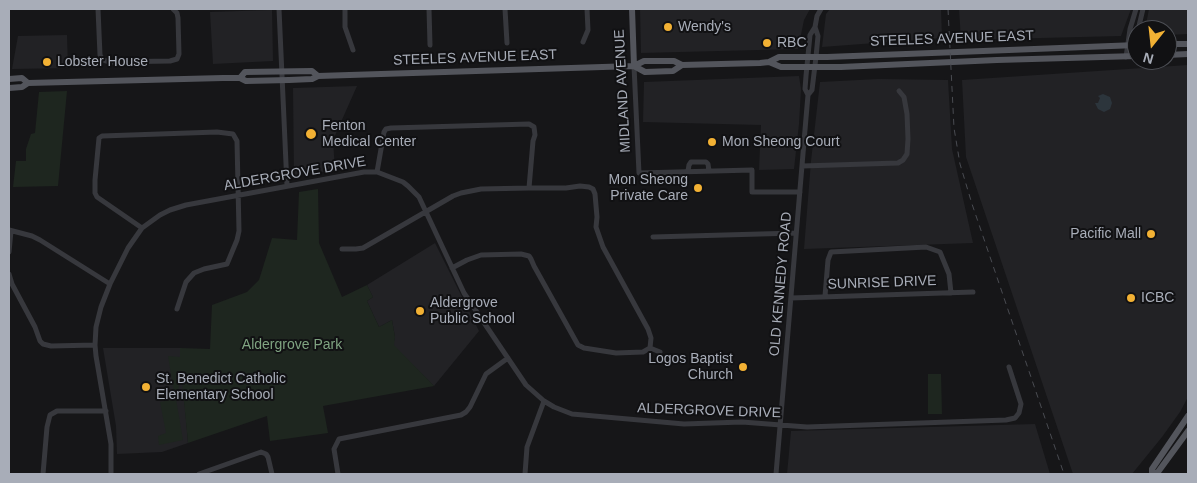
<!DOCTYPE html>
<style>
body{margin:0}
#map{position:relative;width:1197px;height:483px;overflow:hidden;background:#161618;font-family:Helvetica,sans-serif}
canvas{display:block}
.frame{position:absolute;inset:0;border:10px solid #a8adb8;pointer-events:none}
.north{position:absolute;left:1127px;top:20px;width:50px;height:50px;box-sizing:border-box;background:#111113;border:1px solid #4d4f55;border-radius:50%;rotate:196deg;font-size:14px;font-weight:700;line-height:20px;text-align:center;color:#a8adb8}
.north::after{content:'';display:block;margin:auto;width:18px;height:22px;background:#f2b134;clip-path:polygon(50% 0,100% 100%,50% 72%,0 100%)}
</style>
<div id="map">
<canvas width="1197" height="483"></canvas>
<div class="frame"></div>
<div class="north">N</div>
</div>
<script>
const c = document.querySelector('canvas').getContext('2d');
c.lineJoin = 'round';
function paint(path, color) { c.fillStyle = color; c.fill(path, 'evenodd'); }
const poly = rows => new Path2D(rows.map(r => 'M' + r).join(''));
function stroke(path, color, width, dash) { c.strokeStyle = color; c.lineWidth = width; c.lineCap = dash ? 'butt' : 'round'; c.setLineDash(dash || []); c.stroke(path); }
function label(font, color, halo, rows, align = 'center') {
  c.font = font + ' Helvetica,sans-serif'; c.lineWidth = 4; c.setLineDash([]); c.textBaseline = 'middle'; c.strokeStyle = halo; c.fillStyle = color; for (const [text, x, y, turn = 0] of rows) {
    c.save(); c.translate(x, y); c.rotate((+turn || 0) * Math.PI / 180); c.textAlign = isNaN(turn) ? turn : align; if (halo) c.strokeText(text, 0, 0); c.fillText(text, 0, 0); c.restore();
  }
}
paint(poly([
 [640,9,810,9,804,20,798,49,641,53],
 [830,9,941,9,942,38,822,47,826,14],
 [959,9,1131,9,1121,36,961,40],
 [1149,9,1188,9,1188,34,1167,35,1167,30,1145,30],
 [272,10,273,61,213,64,210,12],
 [67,35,68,68,12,69,18,36],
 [1188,65,1188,397,1180,412,1162,437,1132,474,1073,474,966,157,962,80],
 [799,76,801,89,799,124,794,169,759,170,761,125,643,122,644,82],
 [878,79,948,80,952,149,973,243,804,249,811,161,820,82],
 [357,86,333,140,335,170,294,176,293,88],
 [435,243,479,331,434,386,393,345,395,337,392,320,379,327,367,301,373,297,367,285],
 [103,348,180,348,188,443,162,452,117,454,116,426],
 [1035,424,1050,474,787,474,791,431]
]), '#222225');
paint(poly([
 [67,91,58,186,13,187,16,161,26,161,26,149,31,134,35,133,39,92],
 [318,189,319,243,342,297,367,285,373,297,367,301,379,327,392,320,395,337,394,345,434,386,323,406,328,433,270,441,267,416,188,443,182,381,179,386,177,398,176,399,183,440,159,445,158,436,166,433,160,402,175,399,168,356,180,357,180,348,210,349,212,305,247,292,259,280,272,238,297,240,299,192],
 [928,374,941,374,942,414,928,414]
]), '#1e261f');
paint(poly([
 [1103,94,1110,97,1112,103,1110,109,1104,112,1098,109,1095,103,1098,103,1100,98,1098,96]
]), '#2c353c');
stroke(poly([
 [98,9,100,55,103,60,110,62,170,61,177,59,179,54,178,18,177,13,173,9],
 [279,9,287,186],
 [345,9,345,27,353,50],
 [429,9,430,45],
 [505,9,507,43],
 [1138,30,1143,9],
 [583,42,588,30,587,9],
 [1134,56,1137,38],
 [1126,57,1130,29,1136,9],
 [634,66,639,173,752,170,752,192,800,192],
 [808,95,812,90,816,57,818,36,815,27],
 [802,166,898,163,903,160,907,154,908,139,907,114,904,97,899,91],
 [688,171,689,165,691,162,706,162,708,164,709,171],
 [377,172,384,132,386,129,391,128,529,124,534,127,535,135,533,141,529,188],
 [142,228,97,197,95,193,95,180,99,138,102,136,217,132,233,134,237,141,239,231,237,240,227,264,204,269,194,273,186,282,177,309],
 [9,230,32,236,40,240,110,284],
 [653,237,796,233],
 [342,249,356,249,363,248,453,196,461,193,481,189,529,188,566,188,580,186,589,187,593,189,595,194,597,217,596,227,603,247,648,329,651,338,650,348],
 [9,252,11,231],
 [452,268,467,260,481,255,521,254,529,256,531,259,534,266,578,345,584,348,616,353,643,352,650,348],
 [9,274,12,284,35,327,40,341,43,344,51,346,95,345],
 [825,296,828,260,831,252,926,247,940,252,949,274,951,293],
 [791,298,973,292],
 [650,348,660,352],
 [43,474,47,427,50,415,57,411,106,411],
 [111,474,111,444,96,356,95,345,96,327,101,307,110,284,128,248,142,228,160,215,170,210,186,205,364,172,377,172,403,182,408,186,419,197,464,293,526,385,544,401,554,407,572,414,684,424,742,422,807,427,1006,420,1015,418,1019,413,1021,404,1009,367],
 [199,474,261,452,266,454,268,457,272,474],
 [338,474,334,449,339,439,461,415,466,412,470,407,486,374,508,358],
 [525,474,527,447,544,401],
 [776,474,806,118,808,95,805,89,806,76,810,35,815,27,817,16,821,9]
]), '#37383d', 5);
stroke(poly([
 [632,9,634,66],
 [1167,44,1188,44],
 [1167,55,1188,54],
 [769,62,779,57,827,57,906,54,1137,45],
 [634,66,645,72,673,71,682,65,760,63,769,62,781,67,841,67,997,60,1137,56],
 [240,78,245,72,312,71,318,76],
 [9,79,22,78,28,83,223,78,240,78,246,81,289,80,312,79,318,76,634,66,644,61,674,61,682,65],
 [9,88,22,87,28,83],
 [1152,474,1152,469,1188,416],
 [1154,474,1158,472,1188,431]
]), '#53555c', 6);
stroke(poly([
 [948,9,954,128,960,164,972,204,1064,474]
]), '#4a4c52', 1, [6, 5]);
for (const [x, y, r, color] of [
 [668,27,5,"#f2b134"],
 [767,43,5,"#f2b134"],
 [47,62,5,"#f2b134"],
 [311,134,6,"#f2b134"],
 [712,142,5,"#f2b134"],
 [698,188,5,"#f2b134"],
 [1151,234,5,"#f2b134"],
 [1131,298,5,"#f2b134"],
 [420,311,5,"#f2b134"],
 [743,367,5,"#f2b134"],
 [146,387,5,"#f2b134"]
]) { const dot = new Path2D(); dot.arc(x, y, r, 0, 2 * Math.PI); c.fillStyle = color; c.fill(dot); stroke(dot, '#111113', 2); }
label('14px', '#a8adb8', '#111113', [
 ["Wendy's",678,27],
 ["RBC",777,43],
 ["Lobster House",57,62],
 ["Fenton",322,126],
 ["Medical Center",322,142],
 ["Mon Sheong Court",722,142],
 ["Mon Sheong",688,180,"right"],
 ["Private Care",688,196,"right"],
 ["Pacific Mall",1141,234,"right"],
 ["ICBC",1141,298],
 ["Aldergrove",430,303],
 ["Public School",430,319],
 ["Logos Baptist",733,359,"right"],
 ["Church",733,375,"right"],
 ["St. Benedict Catholic",156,379],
 ["Elementary School",156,395]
], 'left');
label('14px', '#a8adb8', '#111113', [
 ["STEELES AVENUE EAST",952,39,-2],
 ["STEELES AVENUE EAST",475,58,-2],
 ["MIDLAND AVENUE",623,91,-93],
 ["ALDERGROVE DRIVE",295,174,-10],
 ["SUNRISE DRIVE",882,283,-2],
 ["OLD KENNEDY ROAD",781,284,-85],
 ["ALDERGROVE DRIVE",709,411,2]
]);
label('14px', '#7fa381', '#111113', [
 ["Aldergrove Park",292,345]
]);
</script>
